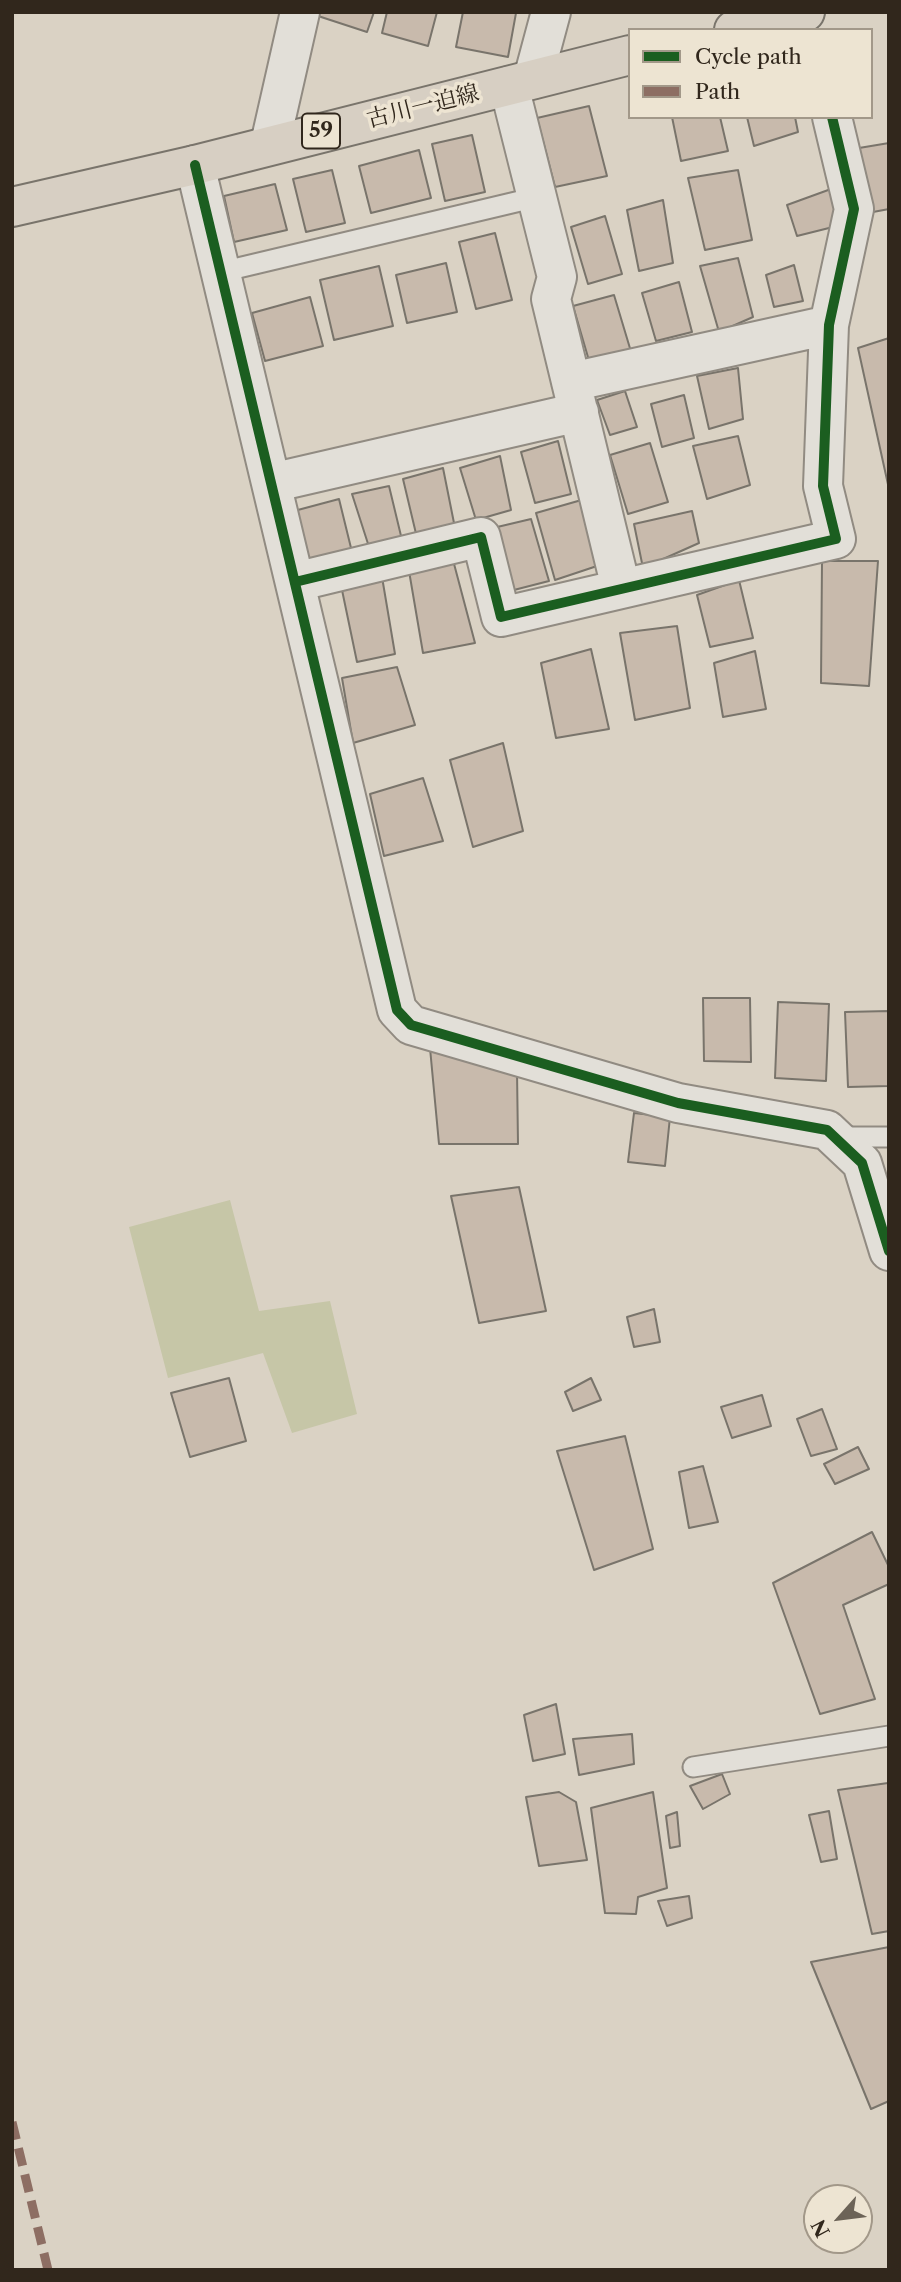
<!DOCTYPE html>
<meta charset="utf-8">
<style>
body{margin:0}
#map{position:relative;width:901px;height:2282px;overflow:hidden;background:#dad2c4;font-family:"Libre Caslon Text",serif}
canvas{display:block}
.frame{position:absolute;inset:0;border:14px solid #31271c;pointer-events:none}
.legend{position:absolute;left:628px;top:28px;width:245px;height:91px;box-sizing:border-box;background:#ede4d2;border:2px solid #a29889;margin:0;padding:9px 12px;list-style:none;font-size:21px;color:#31271c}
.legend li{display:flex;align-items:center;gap:14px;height:35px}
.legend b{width:35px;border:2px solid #a29889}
.north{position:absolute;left:803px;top:2184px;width:70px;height:70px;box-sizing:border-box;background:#ede4d2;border:2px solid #a29889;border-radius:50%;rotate:242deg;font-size:19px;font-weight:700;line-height:28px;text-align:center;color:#31271c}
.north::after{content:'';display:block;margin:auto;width:24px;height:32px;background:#6c6357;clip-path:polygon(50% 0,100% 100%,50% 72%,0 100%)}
</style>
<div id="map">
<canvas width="901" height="2282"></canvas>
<div class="frame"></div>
<ul class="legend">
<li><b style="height:9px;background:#1b5e20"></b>Cycle path</li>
<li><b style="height:9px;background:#8d6e63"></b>Path</li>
</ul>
<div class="north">N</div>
</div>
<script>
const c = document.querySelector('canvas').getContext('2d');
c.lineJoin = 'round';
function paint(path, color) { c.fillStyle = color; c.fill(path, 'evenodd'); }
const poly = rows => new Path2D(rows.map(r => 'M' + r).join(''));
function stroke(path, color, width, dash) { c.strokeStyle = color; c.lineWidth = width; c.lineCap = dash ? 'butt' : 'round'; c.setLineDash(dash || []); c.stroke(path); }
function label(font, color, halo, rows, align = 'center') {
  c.font = font + ' "Libre Caslon Text","Noto Serif JP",serif'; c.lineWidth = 7; c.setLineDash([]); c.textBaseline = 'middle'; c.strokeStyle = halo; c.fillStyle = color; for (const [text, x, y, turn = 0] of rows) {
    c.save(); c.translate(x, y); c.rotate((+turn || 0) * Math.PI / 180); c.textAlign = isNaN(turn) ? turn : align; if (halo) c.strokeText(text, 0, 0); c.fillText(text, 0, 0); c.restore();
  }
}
paint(poly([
 [230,1200,259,1311,330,1301,357,1414,292,1433,263,1353,168,1378,129,1227]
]), '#c6c6a7');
const building = poly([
 [316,12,374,12,367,32,315,15,316,12],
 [387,12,437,12,428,46,382,33,387,12],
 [463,12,516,13,508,57,456,47,463,12],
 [589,106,607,176,555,187,537,118,589,106],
 [672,117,720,117,728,151,681,161,672,117],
 [747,117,795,117,798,132,754,146,747,117],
 [472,135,485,192,445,201,432,144,472,135],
 [889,143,889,209,873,212,859,148,889,143],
 [419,150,431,198,371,213,359,166,419,150],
 [332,170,345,223,306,232,293,179,332,170],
 [738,170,752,240,705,250,688,178,738,170],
 [275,184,287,230,234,242,224,196,275,184],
 [831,189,837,226,797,236,787,205,831,189],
 [663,200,673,263,639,271,627,210,663,200],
 [605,216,622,274,588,284,571,227,605,216],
 [495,233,512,300,476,309,459,242,495,233],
 [738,258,753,317,719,332,700,266,738,258],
 [446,263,457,312,407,323,396,275,446,263],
 [794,265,803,301,774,307,766,275,794,265],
 [379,266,393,326,334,340,320,280,379,266],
 [679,282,692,332,656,341,642,293,679,282],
 [614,295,632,355,590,364,573,306,614,295],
 [310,297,323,346,265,361,252,313,310,297],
 [889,338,889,489,858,348,889,338],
 [738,368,743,419,709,429,697,376,738,368],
 [625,391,637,427,610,435,597,400,625,391],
 [684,395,694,438,662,447,651,404,684,395],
 [738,436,750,485,707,499,693,446,738,436],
 [558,441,571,494,535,503,521,452,558,441],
 [650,443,668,502,628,514,610,455,650,443],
 [500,456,511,510,476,520,460,468,500,456],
 [443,468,456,533,418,542,403,479,443,468],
 [389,486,402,540,370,550,352,494,389,486],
 [339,499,352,552,310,565,294,511,339,499],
 [585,499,597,566,555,580,536,513,585,499],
 [692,511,699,543,643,568,634,524,692,511],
 [531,519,549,581,510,591,493,528,531,519],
 [453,560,475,643,423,653,409,571,453,560],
 [822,561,878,561,869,686,821,683,822,561],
 [382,577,395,654,357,662,342,590,382,577],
 [739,580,753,638,710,647,697,595,739,580],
 [677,626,690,708,635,720,620,633,677,626],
 [591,649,609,729,556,738,541,663,591,649],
 [755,651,766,709,723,717,714,663,755,651],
 [397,667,415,725,353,743,342,678,397,667],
 [503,743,523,831,473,847,450,760,503,743],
 [423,778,443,841,384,856,370,794,423,778],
 [703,998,750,998,751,1062,704,1061,703,998],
 [778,1002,829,1004,826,1081,775,1078,778,1002],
 [889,1011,889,1086,848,1087,845,1012,889,1011],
 [430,1048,517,1071,518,1144,439,1144,430,1048],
 [634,1113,670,1117,665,1166,628,1162,634,1113],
 [519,1187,546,1311,479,1323,451,1196,519,1187],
 [654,1309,660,1342,634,1347,627,1317,654,1309],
 [229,1378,246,1441,190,1457,171,1393,229,1378],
 [591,1378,601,1400,573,1411,565,1392,591,1378],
 [762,1395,771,1426,732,1438,721,1407,762,1395],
 [822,1409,837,1449,811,1456,797,1419,822,1409],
 [625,1436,653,1549,594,1570,557,1451,625,1436],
 [858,1447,869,1469,835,1484,824,1464,858,1447],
 [703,1466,718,1522,689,1528,679,1472,703,1466],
 [872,1532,889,1567,889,1584,843,1605,875,1699,820,1714,773,1583,872,1532],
 [556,1704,565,1754,533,1761,524,1715,556,1704],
 [632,1734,634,1764,579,1775,573,1739,632,1734],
 [722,1774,730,1794,703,1809,690,1786,722,1774],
 [888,1783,889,1931,872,1934,838,1790,888,1783],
 [559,1792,576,1802,587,1860,539,1866,526,1797,559,1792],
 [653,1792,667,1888,638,1897,636,1914,605,1913,591,1808,653,1792],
 [829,1811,837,1859,821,1862,809,1815,829,1811],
 [677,1812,680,1846,670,1848,666,1816,677,1812],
 [689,1896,692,1918,667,1926,658,1901,689,1896],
 [889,1947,889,2101,871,2109,811,1962,889,1947]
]);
paint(building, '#c8baac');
stroke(building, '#79746b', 2);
const lane = poly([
 [221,272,537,197],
 [839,1137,889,1137],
 [693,1767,889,1736]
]);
const street = poly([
 [533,79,551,12],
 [509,86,557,277,551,299,621,588],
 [270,144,300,12],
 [195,165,397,1010,411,1025,678,1103,827,1130,862,1163,889,1251],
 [571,382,829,325],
 [271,483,579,412],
 [295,582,481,537,501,617,836,539,823,486,829,325,854,209,832,117]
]);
const primary = poly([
 [734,30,805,12],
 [12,207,195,165,630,55]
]);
stroke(lane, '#918b82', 23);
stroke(street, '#918b82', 42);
stroke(primary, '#79746b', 42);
stroke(lane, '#e2dfd8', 19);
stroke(street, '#e2dfd8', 38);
stroke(primary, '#d7cfc3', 38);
stroke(poly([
 [12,2122,48,2270]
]), '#8d6e63', 9, [18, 9]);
stroke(poly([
 [195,165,397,1010,411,1025,678,1103,827,1130,862,1163,889,1251],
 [295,582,481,537,501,617,836,539,823,486,829,325,854,209,832,117]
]), '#1b5e20', 10);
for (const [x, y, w] of [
 [321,131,38]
]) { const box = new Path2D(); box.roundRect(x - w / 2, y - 17.5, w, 35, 5); c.fillStyle = '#ede4d2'; c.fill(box); stroke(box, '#31271c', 2); }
label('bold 21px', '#31271c', null, [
 ["59",321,131]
]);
label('23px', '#31271c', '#ede4d2', [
 ["古川一迫線",423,107,-14]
]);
</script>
